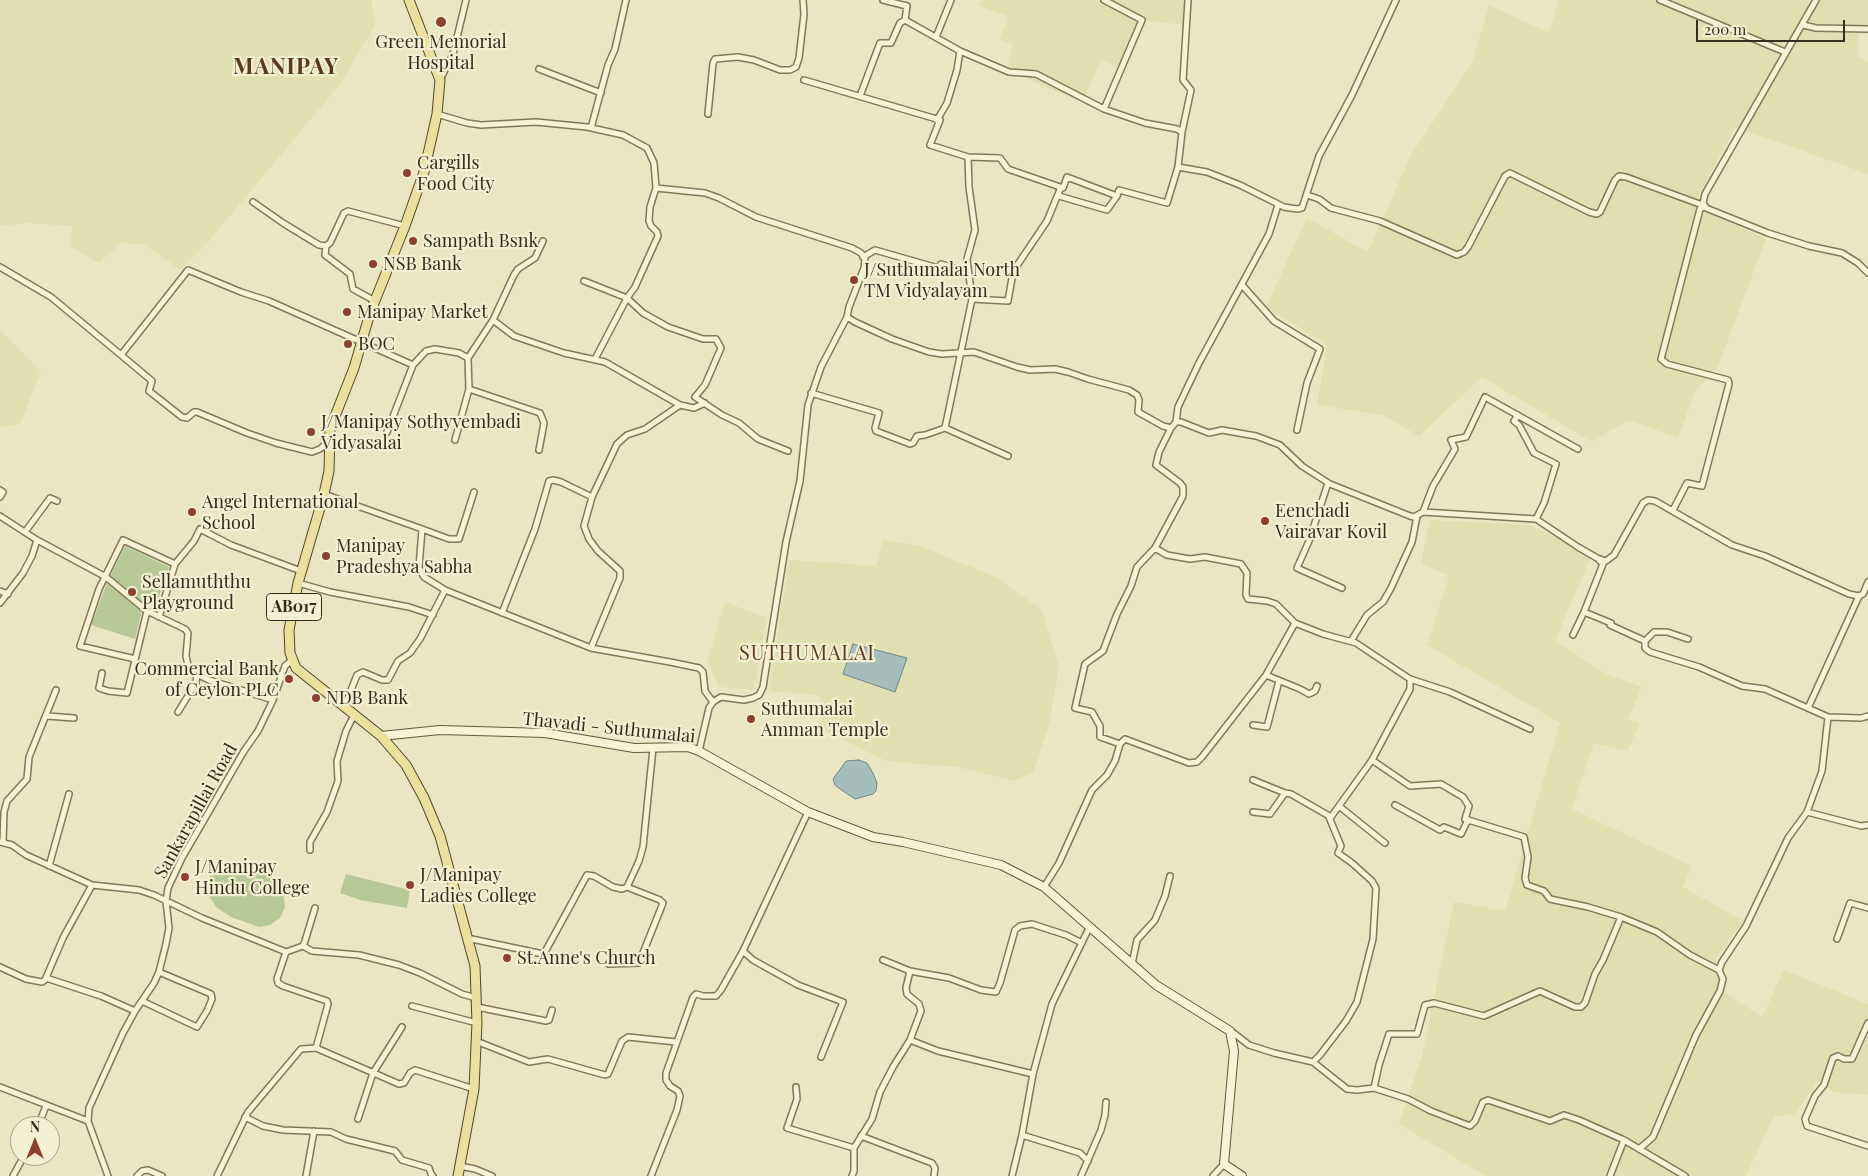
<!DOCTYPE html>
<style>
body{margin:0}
#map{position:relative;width:1868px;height:1176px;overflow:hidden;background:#eae6c3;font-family:"Playfair Display",serif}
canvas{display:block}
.north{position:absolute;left:10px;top:1116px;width:50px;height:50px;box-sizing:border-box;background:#f2efd2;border:1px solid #a6a18a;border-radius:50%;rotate:0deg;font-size:14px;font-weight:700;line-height:20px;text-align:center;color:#342d1e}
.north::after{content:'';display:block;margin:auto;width:18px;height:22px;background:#8e402f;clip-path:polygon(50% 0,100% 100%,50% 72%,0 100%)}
.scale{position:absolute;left:1696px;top:20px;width:149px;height:22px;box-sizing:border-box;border:2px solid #342d1e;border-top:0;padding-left:6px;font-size:15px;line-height:18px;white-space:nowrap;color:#342d1e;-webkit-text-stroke:4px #f2efd2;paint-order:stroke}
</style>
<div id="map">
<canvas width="1868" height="1176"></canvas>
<div class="north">N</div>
<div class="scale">200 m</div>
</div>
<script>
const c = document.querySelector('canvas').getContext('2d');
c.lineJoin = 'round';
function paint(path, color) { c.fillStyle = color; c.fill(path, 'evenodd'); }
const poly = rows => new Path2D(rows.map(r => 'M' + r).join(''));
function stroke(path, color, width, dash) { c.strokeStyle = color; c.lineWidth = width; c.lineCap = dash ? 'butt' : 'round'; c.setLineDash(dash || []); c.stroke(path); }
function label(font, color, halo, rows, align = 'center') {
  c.font = font + ' "Playfair Display",serif'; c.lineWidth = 4.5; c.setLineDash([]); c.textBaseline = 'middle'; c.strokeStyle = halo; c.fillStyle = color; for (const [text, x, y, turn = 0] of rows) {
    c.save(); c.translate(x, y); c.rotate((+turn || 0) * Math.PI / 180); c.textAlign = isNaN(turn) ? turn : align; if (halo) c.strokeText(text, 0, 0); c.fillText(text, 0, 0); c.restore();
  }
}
paint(poly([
 [0,0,371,0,376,23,342,82,208,242,180,270,144,244,121,243,99,263,70,246,73,226,26,223,0,226],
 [981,0,1188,0,1185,25,1142,20,1122,68,1101,60,1083,102,1033,82,1008,65,1012,44,1000,39,1009,17,979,6],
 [1559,0,1868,0,1868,29,1859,31,1858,57,1868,62,1868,174,1735,127,1694,205,1766,239,1718,366,1695,392,1678,438,1628,420,1592,442,1482,377,1419,436,1382,415,1317,405,1327,345,1266,307,1307,218,1368,252,1411,155,1472,63,1489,5,1549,33],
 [0,329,41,372,20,424,0,427],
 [1430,520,1529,525,1592,554,1555,641,1608,675,1642,687,1628,719,1640,723,1627,751,1594,743,1572,809,1692,866,1683,887,1743,921,1716,958,1724,992,1762,1017,1784,970,1868,1004,1868,1095,1835,1092,1817,1081,1795,1115,1774,1116,1746,1176,1486,1176,1399,1124,1422,1056,1454,902,1505,911,1560,723,1427,645,1449,576,1421,563],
 [883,539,923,547,995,577,1042,610,1059,667,1049,724,1034,771,1015,781,958,767,886,761,818,727,824,714,824,702,817,695,769,691,789,560,876,566],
 [725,602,767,618,754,690,719,687,707,662]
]), '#dfdfb1');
paint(poly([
 [125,546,169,567,156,605,144,602,135,639,91,625,107,583],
 [239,862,255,867,266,874,283,892,285,907,280,918,270,925,259,927,231,917,216,907,208,894,207,882,214,868,225,863],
 [346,874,410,890,407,908,360,900,340,893]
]), '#b9c898');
const water = poly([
 [853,644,907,658,895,692,843,674,853,644],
 [859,760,867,763,873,773,877,783,876,791,873,794,855,799,840,789,835,785,833,779,846,761,859,760]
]);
paint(water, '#a5bdbb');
stroke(water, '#6c8b89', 1);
const street = poly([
 [883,0,907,6,905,20,960,51,1009,72,1036,74,1104,109,1145,123,1177,129,1182,132,1178,167,1207,172,1240,185,1284,207,1297,209,1302,208,1319,156,1352,95,1396,0],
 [1104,0,1142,20,1104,109],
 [1660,0,1785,52],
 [1816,0,1705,194,1703,203,1706,208,1768,233,1809,246,1842,253,1858,263,1868,273],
 [1803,25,1816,28,1868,29],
 [936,37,951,0],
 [539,69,601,93],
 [440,80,453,54,466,0],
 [804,80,940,120,930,145,968,157,1000,158,1008,169,1063,188,1067,177,1117,196,1119,190,1167,203,1178,167],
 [860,96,880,43,891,43,900,23,905,20],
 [437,114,467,123,481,125,536,122,587,127,623,135,647,148,654,163,656,188,705,193,719,198,756,217,852,248,861,253,865,259,864,268,849,307,847,317,855,322,892,339,929,352,942,354,974,352,1017,367,1030,370,1055,369,1068,372,1088,379,1129,390,1137,395,1139,400,1138,412,1163,426,1171,428,1176,422,1181,422,1209,433,1222,430,1256,436,1280,445,1302,466,1330,484,1410,516,1414,517,1423,512,1536,519,1578,547,1597,558,1606,561,1614,555,1643,503,1648,500,1655,501,1732,545,1765,556,1849,594,1859,596,1863,594,1868,582],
 [708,114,713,63,715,59,738,57,754,60,780,70,790,70,796,67,799,58,804,14,803,0],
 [937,120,947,103,957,70,960,51],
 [591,128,608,65,615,49,626,0],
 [1182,132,1191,90,1183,80,1188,0],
 [1307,195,1319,199,1331,208,1380,221,1457,255,1464,252,1468,247,1505,176,1510,173,1589,212,1597,214,1600,212,1615,180,1619,176,1626,177,1705,206,1700,209,1661,359,1667,364,1728,380,1729,384,1702,486,1687,483,1673,510],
 [1059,196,1107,210,1117,196],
 [253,202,283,223,319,245,326,246,330,243,344,213,348,211,405,226],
 [326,246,325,255,350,274,353,289,375,301],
 [863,257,875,250,938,268,941,264,968,272],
 [0,267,51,297,121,355,188,270,241,292,269,301,413,365,426,351,435,349,459,353,468,358,469,389,540,413,544,423,539,450],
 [584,281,627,298,635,287,658,236,657,232,651,226,649,221,650,207,656,188],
 [1242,285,1274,321,1320,349,1307,383,1297,430],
 [972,299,1008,301,1012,278,1018,264,1047,221,1061,187],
 [493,320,514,336,564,353,605,362,680,405,694,408,705,403],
 [121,355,152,381,149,391,182,417,187,418,194,412,197,412,247,433,276,443,312,452,320,449,329,441],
 [468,358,493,320,514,275,518,269,535,258,543,241],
 [595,359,627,298,643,313,668,327,703,339,716,339,721,348,705,385,695,397,722,415,739,423,758,439,788,451],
 [811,393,879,413,875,428,876,431,910,444,913,443,917,436,925,435,945,428,1008,456],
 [1518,415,1514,421,1519,425,1534,453,1556,464,1544,503,1536,519],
 [1176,422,1178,407,1199,363,1269,234,1278,205],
 [945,428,972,299,967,259,975,230,969,187,968,157],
 [1171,428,1159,452,1156,465,1180,483,1183,487,1183,496,1155,548,1167,555,1190,559,1205,557,1241,564,1247,573,1246,595,1248,599,1267,601,1276,604,1295,623,1323,634,1356,643,1410,679,1450,692,1530,729],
 [387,432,413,365],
 [455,440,469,389],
 [1328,483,1309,541,1297,568,1342,588],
 [0,490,3,492,0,497],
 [324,494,422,529,419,568,424,577,445,590,591,648,670,662,699,668,703,672,705,691,713,702],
 [1423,512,1433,486,1455,449,1451,440,1466,437,1485,397,1578,449],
 [0,516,37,540,106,577,147,611,185,629,188,633,186,656,188,665,197,674,209,680,273,700],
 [422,529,449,539,459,539,474,492],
 [25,532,50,498,57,501],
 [298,583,330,592,409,607,433,615],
 [0,591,8,594],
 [0,603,23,573,32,556,37,540],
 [1584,612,1611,623,1610,625,1645,641,1654,632,1667,632,1688,639],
 [502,613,535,529,549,481,553,480,561,482,592,497,617,444,627,435,645,429,680,405],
 [159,617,175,564,194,541,200,529,231,545,301,571],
 [1573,635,1584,612,1603,564,1599,560],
 [1351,641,1367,615,1383,602,1391,588,1412,542,1417,516],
 [1645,641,1645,648,1650,652,1699,667,1742,686,1765,689,1828,717,1861,718,1868,716],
 [591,648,620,578,620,571,598,551,589,539,584,526,592,497],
 [135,659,80,646,99,589,123,540,175,564],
 [102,673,99,688,108,691,127,693,147,611],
 [1266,675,1300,689,1309,694,1315,691,1317,686],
 [344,708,357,675,363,672,382,680,388,680,398,661,410,653,420,639,445,590],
 [1808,708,1859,596],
 [178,712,196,683,197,674],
 [47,716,74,718],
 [1253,725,1267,727,1279,681],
 [1120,744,1100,737,1100,726,1092,712,1075,708,1085,664,1103,651,1117,614,1131,586,1137,567,1155,548],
 [699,751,709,708,713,702,721,697,744,700,753,698,759,695,763,687,786,542,800,481,808,405,821,367,847,317],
 [1372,760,1410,786,1441,784,1463,797,1469,806,1465,819,1524,837,1528,857,1525,878,1527,885,1544,891,1550,899,1588,907,1621,917,1657,932,1690,955,1719,970],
 [1253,780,1285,793],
 [1395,805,1440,830,1444,827,1461,834,1468,820],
 [1339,806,1385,843],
 [1253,812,1270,814,1285,793,1291,794,1331,817,1372,760,1410,689,1410,679],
 [1807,812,1861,826,1868,825],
 [0,842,12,845,26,855,92,885,139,890,154,895,202,918,286,952],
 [3,842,4,812,7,801,27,779,29,757,56,690],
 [310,850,310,842,327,812,338,781,337,761,346,731,354,715],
 [49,866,69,794],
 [1044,887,1059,863,1092,790,1107,775,1115,761,1120,744,1125,739,1189,763,1197,762,1202,757,1266,675,1295,623],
 [315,908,305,941,303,946,286,952,277,979,278,983,283,986,327,1001,328,1004,316,1048],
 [467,938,543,954,545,952,587,875,594,876,613,887,622,889,627,887,639,861,643,847,653,748],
 [1837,939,1850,903,1868,908],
 [303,946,312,951,359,955,399,965,420,973,462,994,476,998],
 [743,951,753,960,798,985,843,1002,821,1057],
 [883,960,910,971,949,978,981,990,996,992,1000,983,1015,930,1020,926,1032,924,1066,935,1082,943],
 [609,964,639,963,663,903,660,900,627,887],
 [1132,964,1137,940,1155,920,1165,896,1170,876],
 [0,967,26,979,42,982,45,980,63,938,92,885],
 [46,978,101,996,135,1011],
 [142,1001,197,1027,207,1011,212,999,211,994,159,972],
 [412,1006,477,1023],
 [477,1007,546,1021,549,1020,552,1010],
 [1868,1023,1852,1059,1844,1059,1838,1056,1833,1058,1824,1085,1815,1096,1805,1119,1807,1126,1868,1146],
 [1231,1031,1249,1045,1274,1053,1313,1062,1347,1089,1357,1090,1374,1088,1408,1099,1431,1111,1470,1126,1475,1121,1483,1102,1488,1100,1550,1121,1564,1115,1579,1120,1624,1140,1685,1176],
 [910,1040,938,1051,1033,1074],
 [476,1041,529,1062,548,1059,605,1075,608,1074,622,1041,628,1037,676,1042],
 [1313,1062,1320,1055,1346,1021,1357,1002,1373,939,1376,888,1372,881,1352,863,1338,853,1341,846,1329,817],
 [0,1087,88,1121],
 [796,1087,797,1099,787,1128,854,1148],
 [1374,1088,1379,1065,1389,1034,1417,1034,1425,1005,1434,1003,1484,1016,1540,991,1575,1007,1581,1007,1585,1003,1595,974,1603,960,1621,917],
 [245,1117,263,1126,283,1130,331,1132,346,1139,395,1151,402,1160,429,1168,431,1174,433,1176],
 [358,1119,373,1073,402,1027],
 [38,1126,46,1106],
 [1022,1135,1080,1153,1088,1161],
 [861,1136,932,1163,935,1168,934,1176],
 [1639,1149,1653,1137,1696,1035,1720,991,1723,979,1719,970,1722,962,1746,926,1788,838,1807,812,1822,771,1828,717],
 [460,1166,475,1169,492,1176],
 [13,1176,24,1156],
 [108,1176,88,1121,89,1108,123,1033,135,1011,154,983,159,972,166,944,169,928,166,901,168,888,182,858,244,751,258,731,273,700,285,666,292,660],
 [137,1176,142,1171,148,1170,162,1176],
 [217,1176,248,1112,301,1049,316,1048,399,1084,404,1083,410,1073,415,1070,474,1089],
 [306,1176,314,1131],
 [651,1176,677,1110,680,1096,678,1091,670,1086,666,1080,666,1073,693,997,696,994,703,996,716,996,721,990,743,951,808,812],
 [852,1176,854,1171,854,1148,872,1119,880,1092,893,1067,910,1040,921,1011,919,1004,907,994,906,988,910,971],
 [1012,1176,1022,1135,1033,1074,1052,1004,1090,926],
 [1081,1176,1101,1130,1105,1115,1106,1102],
 [1213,1176,1224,1164],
 [1610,1176,1624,1140]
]);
const secondary = poly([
 [381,736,440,730,545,733,634,748,688,747,699,751,808,812,873,837,903,842,1001,865,1044,887,1156,985,1230,1031,1234,1051,1224,1164,1242,1176]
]);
const primary = poly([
 [409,0,440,80,437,114,424,172,405,226,370,313,354,368,330,429,329,471,324,494,298,583,289,630,290,653,296,668,381,736,406,765,424,798,440,836,475,966,477,1023,474,1089,458,1176]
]);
stroke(street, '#83775b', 8);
stroke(secondary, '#65583e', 10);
stroke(primary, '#51452f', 11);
stroke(street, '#f6f2d5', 5);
stroke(secondary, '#f6f2d5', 8);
stroke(primary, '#ebe19d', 9);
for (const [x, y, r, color] of [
 [441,22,6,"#8e402f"],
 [407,173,5,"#8e402f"],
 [413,241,5,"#8e402f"],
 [373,264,5,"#8e402f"],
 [854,280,5,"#8e402f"],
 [347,312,5,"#8e402f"],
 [348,344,5,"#8e402f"],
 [311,432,5,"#8e402f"],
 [192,512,5,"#8e402f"],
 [1265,521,5,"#8e402f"],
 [326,556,5,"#8e402f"],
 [132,592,5,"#8e402f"],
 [289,679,5,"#8e402f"],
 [316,698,5,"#8e402f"],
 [751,719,5,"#8e402f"],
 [185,877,5,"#8e402f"],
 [410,885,5,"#8e402f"],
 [507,958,5,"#8e402f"]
]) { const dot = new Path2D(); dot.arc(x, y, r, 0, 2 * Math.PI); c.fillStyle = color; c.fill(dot); stroke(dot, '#f2efd2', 2); }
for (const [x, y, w] of [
 [294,607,55]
]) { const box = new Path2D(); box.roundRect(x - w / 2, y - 13.5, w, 27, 4); c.fillStyle = '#f2efd2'; c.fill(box); stroke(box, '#342d1e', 1); }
label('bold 16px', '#342d1e', null, [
 ["AB017",294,607]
]);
label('18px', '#342d1e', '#f2efd2', [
 ["Green Memorial",441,42,"center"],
 ["Hospital",441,63,"center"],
 ["Cargills",417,163],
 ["Food City",417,184],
 ["Sampath Bsnk",423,241],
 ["NSB Bank",383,264],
 ["J/Suthumalai North",864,270],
 ["TM Vidyalayam",864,291],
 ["Manipay Market",357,312],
 ["BOC",358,344],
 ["J/Manipay Sothyvembadi",321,422],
 ["Vidyasalai",321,443],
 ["Angel International",202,502],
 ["School",202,523],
 ["Eenchadi",1275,511],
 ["Vairavar Kovil",1275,532],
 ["Manipay",336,546],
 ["Pradeshya Sabha",336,567],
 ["Sellamuththu",142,582],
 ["Playground",142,603],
 ["Commercial Bank",279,669,"right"],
 ["of Ceylon PLC",279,690,"right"],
 ["NDB Bank",326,698],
 ["Suthumalai",761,709],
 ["Amman Temple",761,730],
 ["J/Manipay",195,867],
 ["Hindu College",195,888],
 ["J/Manipay",420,875],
 ["Ladies College",420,896],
 ["St.Anne's Church",517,958]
], 'left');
label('18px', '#342d1e', '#f2efd2', [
 ["Thavadi - Suthumalai",609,728,6],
 ["Sankarapillai Road",196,811,-61]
]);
c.letterSpacing = '1px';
label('20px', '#5d3821', '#f2efd2', [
 ["SUTHUMALAI",807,654]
]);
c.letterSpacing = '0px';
c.letterSpacing = '1px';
label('bold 22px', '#5d3821', '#f2efd2', [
 ["MANIPAY",286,67]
]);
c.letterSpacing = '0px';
</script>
